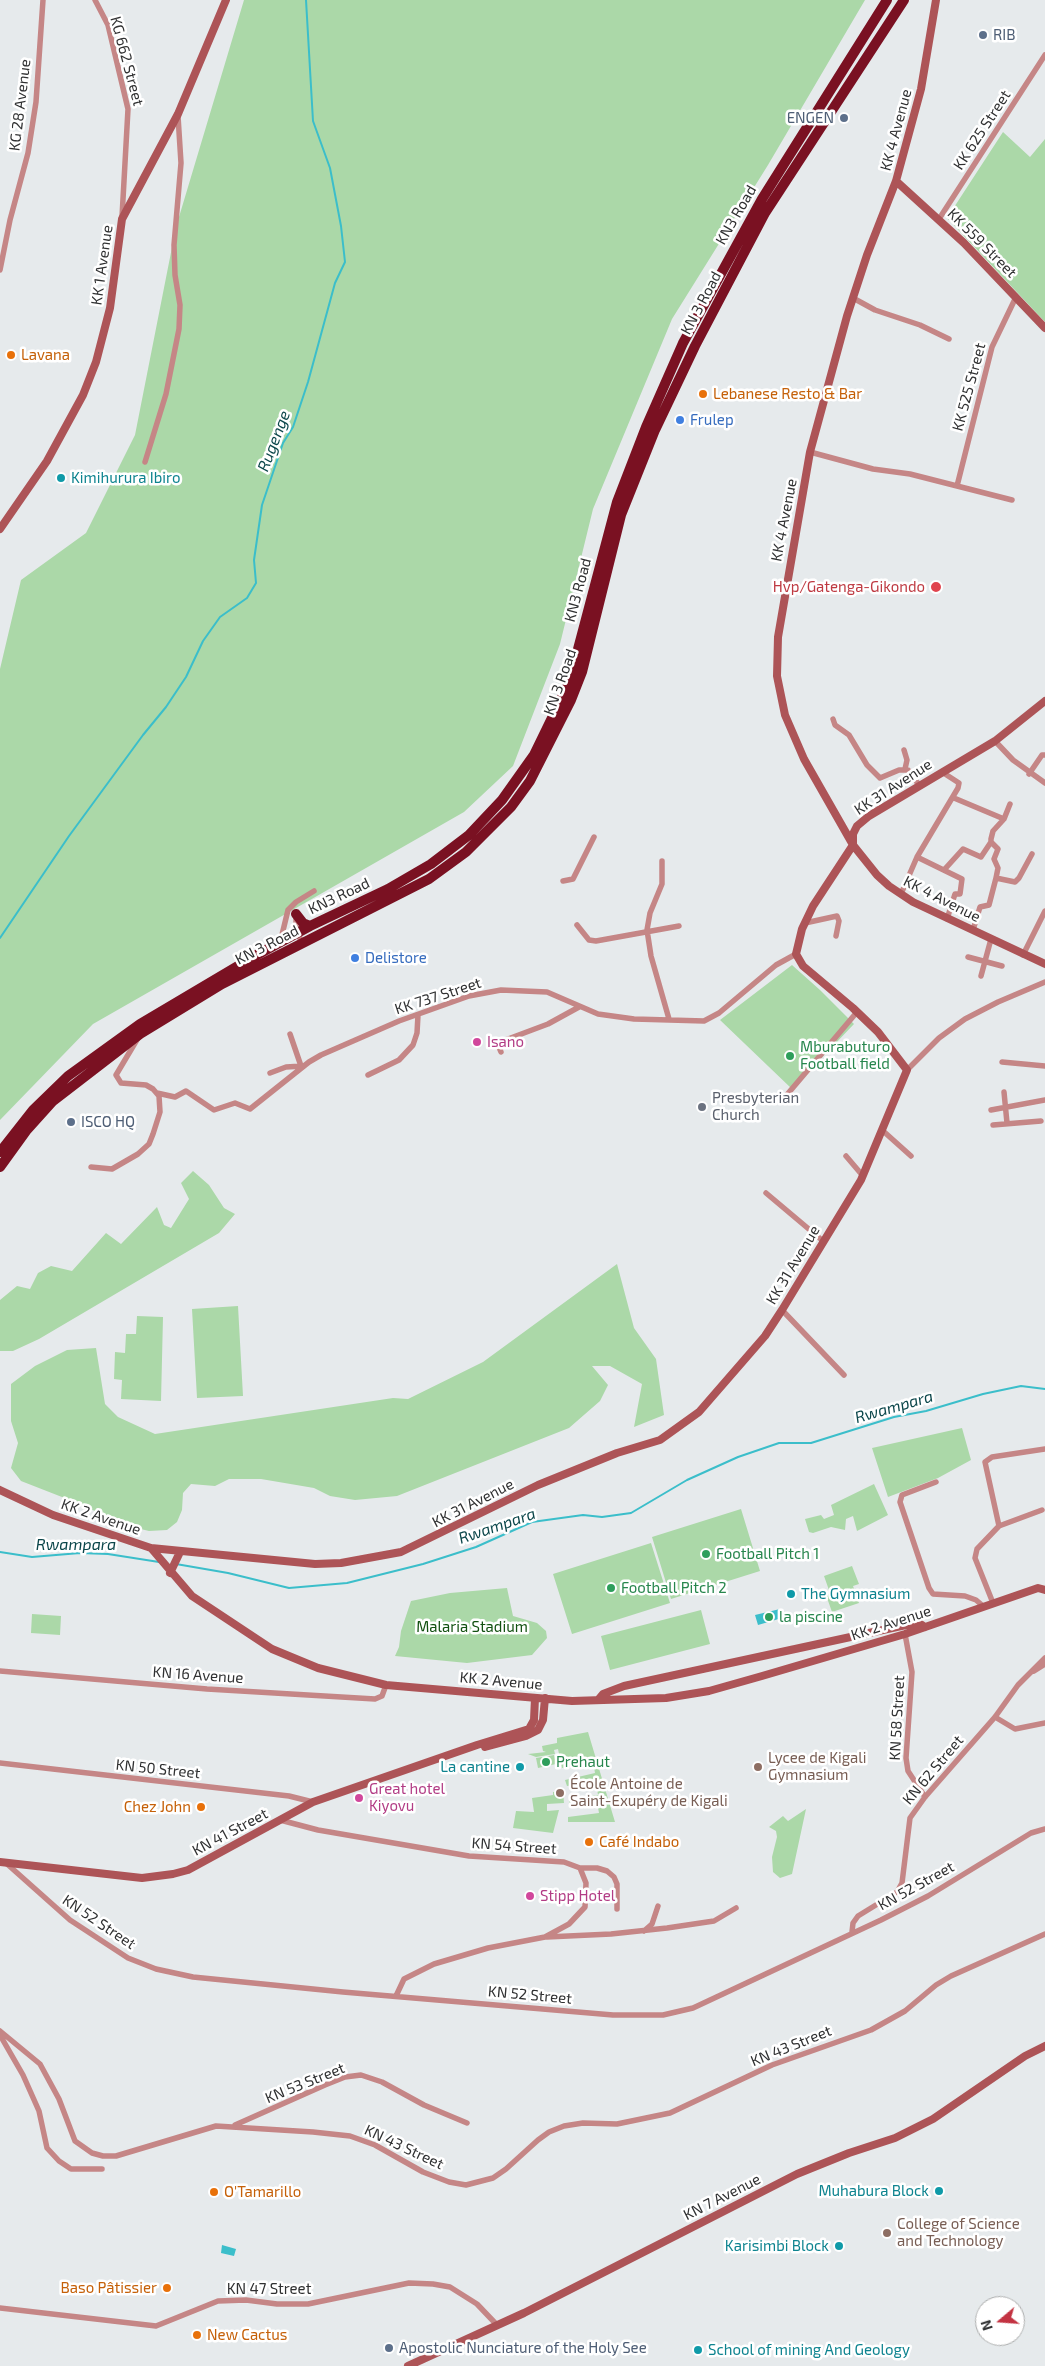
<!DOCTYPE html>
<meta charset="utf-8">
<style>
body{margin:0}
#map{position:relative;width:1045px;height:2366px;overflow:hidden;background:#e6eaec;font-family:"Exo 2",sans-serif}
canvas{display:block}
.north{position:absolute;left:975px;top:2296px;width:50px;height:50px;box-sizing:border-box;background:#fff;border:1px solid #acadad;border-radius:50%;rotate:252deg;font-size:14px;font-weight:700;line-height:20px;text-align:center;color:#303132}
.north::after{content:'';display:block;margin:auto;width:18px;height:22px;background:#c33342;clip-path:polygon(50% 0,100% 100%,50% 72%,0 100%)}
</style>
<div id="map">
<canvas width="1045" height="2366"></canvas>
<div class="north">N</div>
</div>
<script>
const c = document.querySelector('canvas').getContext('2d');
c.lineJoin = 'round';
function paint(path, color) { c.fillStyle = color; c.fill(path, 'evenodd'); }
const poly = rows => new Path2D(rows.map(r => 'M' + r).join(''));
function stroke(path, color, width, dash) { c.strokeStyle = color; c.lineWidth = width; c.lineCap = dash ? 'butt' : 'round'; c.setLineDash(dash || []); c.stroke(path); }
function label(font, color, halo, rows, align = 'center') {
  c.font = font + ' "Exo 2",sans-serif'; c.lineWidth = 5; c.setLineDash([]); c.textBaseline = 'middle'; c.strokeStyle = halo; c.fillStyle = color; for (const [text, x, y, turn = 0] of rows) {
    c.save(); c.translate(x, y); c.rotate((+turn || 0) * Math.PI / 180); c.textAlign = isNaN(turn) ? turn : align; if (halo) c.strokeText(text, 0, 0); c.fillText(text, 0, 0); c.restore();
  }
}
paint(poly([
 [244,0,865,0,768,165,672,319,593,509,560,644,513,766,464,812,93,1024,0,1120,0,669,21,580,86,533,135,435,176,227],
 [1003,132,1030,157,1045,139,1045,322,947,218],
 [792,965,820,990,854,1024,792,1089,720,1020],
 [193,1171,209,1185,224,1208,235,1214,219,1233,39,1339,13,1351,0,1351,0,1300,17,1286,30,1289,38,1273,51,1266,72,1271,106,1233,121,1244,157,1207,164,1225,171,1228,189,1199,181,1183],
 [617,1264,634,1328,656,1359,664,1415,634,1427,642,1384,610,1366,592,1366,608,1385,600,1401,569,1428,397,1496,355,1500,330,1496,314,1488,261,1479,229,1479,215,1486,191,1484,183,1493,182,1510,177,1522,167,1530,149,1531,120,1524,85,1506,21,1481,11,1468,18,1443,11,1421,11,1384,35,1366,67,1350,96,1348,105,1404,118,1417,155,1434,393,1398,408,1399,483,1362],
 [238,1306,243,1396,197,1398,192,1309],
 [137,1316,163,1317,161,1401,121,1399,122,1380,114,1379,115,1352,125,1353,126,1334,136,1334],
 [962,1428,971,1460,938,1478,888,1497,872,1448],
 [874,1484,888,1515,857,1531,853,1516,846,1519,845,1530,831,1527,813,1533,809,1532,805,1519,821,1515,824,1519,834,1515,831,1505],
 [741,1509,760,1571,671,1599,652,1537],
 [651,1543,670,1603,572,1634,553,1574],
 [852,1566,859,1584,853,1586,859,1603,832,1612,826,1595,830,1593,824,1576],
 [507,1588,513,1616,537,1623,546,1631,547,1638,532,1655,467,1663,395,1656,399,1647,401,1631,411,1601,450,1593],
 [701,1610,710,1644,610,1670,601,1636],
 [32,1614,61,1616,60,1635,31,1633],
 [588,1732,615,1822,568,1822,568,1817,599,1813,597,1802,570,1807,569,1799,598,1795,596,1782,567,1786,565,1780,595,1773,593,1761,562,1768,558,1749,554,1750,555,1754,536,1757,528,1754,546,1752,543,1751,542,1746,557,1743,557,1738],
 [554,1755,556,1764,538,1768,536,1758],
 [563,1791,564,1803,547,1804,547,1811,559,1810,553,1833,513,1828,516,1811,534,1812,532,1798,553,1795,553,1792],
 [806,1809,792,1874,780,1878,773,1872,772,1857,777,1837,776,1831,769,1827,783,1816,788,1821]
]), '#abd8a8');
paint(poly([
 [780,1609,782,1618,758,1625,755,1615],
 [222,2245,236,2249,234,2256,221,2253]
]), '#3bbeca');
stroke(poly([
 [0,938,69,836,143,735,166,707,186,677,203,641,220,617,247,598,256,583,254,560,262,505,283,443,293,427,308,382,335,283,345,262,341,226,330,168,313,121,306,0],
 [0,1552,32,1557,80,1553,108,1554,159,1562],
 [176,1564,228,1573,289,1588,347,1583,423,1564,476,1547,532,1522,583,1515,602,1517,631,1513,687,1480,738,1457,779,1443,811,1443,894,1417,926,1411,983,1394,1021,1386,1045,1389]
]), '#3bbeca', 2);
stroke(poly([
 [95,0,108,25,128,109,122,217],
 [939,219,1045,55],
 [0,270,10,220,28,153,36,102,43,0],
 [853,298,875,310,920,325,949,339],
 [810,452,873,469,910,474,1012,500],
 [145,462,166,394,179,329,180,305,175,275,174,245,181,163,178,116],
 [957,486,992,347,1016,297],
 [833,719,835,725,849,735,867,765,880,778,899,770,908,770,919,785],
 [995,741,1013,760,1045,783],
 [904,750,907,760,905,769],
 [1029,774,1042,755,1045,755],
 [954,798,1004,819],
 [917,857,962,879,960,894,955,894,947,919],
 [662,861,662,884,650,913,647,930,651,956,669,1019],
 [944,870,963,849,981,857,991,842],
 [996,878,998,868,994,859,998,849,991,842,991,839,993,831,1004,819,1010,804],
 [563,881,573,879,594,837],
 [901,894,917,857,958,788,959,783,942,772],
 [296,914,296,927,302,944],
 [805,923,837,916,839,921,836,936],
 [577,925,589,940,596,941,679,926],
 [973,930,980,907,989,905,996,878,1015,882,1019,878,1032,854],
 [280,943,288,910,296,902,314,891],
 [1023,955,1045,911],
 [968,957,1002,966],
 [981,976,991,939],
 [290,1034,301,1066],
 [501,1052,498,1045,508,1039,548,1024,579,1007],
 [1002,1062,1045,1066],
 [907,1070,939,1038,965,1019,998,1002,1045,982],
 [270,1073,286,1067,303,1066],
 [368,1075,399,1060,413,1045,417,1033,418,1015],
 [1004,1092,1007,1123],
 [157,1093,175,1097,186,1091,214,1110,235,1103,250,1109,309,1062,321,1055,399,1021,469,996,501,990,547,992,598,1014,634,1019,704,1021,719,1013,776,965,796,954],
 [785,1097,857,1012],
 [991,1110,1045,1100],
 [993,1125,1041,1121],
 [882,1130,911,1156],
 [846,1156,863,1176],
 [91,1167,112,1169,138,1154,149,1144,153,1134,160,1112,159,1096,153,1089,146,1085,121,1083,116,1075,138,1038],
 [766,1193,823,1241],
 [782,1310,844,1375],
 [936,1482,902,1495,900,1502,929,1588,933,1594,965,1596,976,1600,983,1606],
 [999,1526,1042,1510],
 [993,1603,975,1558,977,1549,999,1526,985,1462,992,1457,1045,1449],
 [905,1634,912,1672,906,1758,908,1771,925,1797],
 [0,1671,207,1689,375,1699,382,1696,386,1685],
 [1034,1671,1045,1664],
 [995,1717,1015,1729,1045,1723],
 [0,1763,289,1796,313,1802],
 [280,1820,318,1830,469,1856,564,1862,580,1868,586,1883,585,1907,569,1924,545,1937,488,1948,434,1964,404,1979,396,1996],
 [6,1863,70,1920,128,1958,156,1969,193,1977,343,1992,613,2015,663,2015,693,2008,881,1920,928,1896,1031,1833,1045,1829],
 [580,1868,597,1868,607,1871,614,1877,617,1884,617,1909],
 [644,1931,652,1924,658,1906],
 [852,1932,853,1923,858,1916,897,1892,902,1883,910,1818,925,1797,995,1717,1018,1685,1045,1658],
 [547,1937,611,1934,667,1928,714,1921,736,1908],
 [0,2031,40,2064,59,2099,75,2141,92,2153,103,2156,116,2156,216,2126,313,2132,350,2136,375,2145,423,2172,449,2182,466,2185,493,2178,506,2169,538,2140,549,2132,564,2126,583,2123,617,2124,670,2113,772,2065,871,2030,905,2011,936,1985,951,1976,1045,1934],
 [0,2035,23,2075,39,2111,47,2148,59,2161,71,2169,102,2169],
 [235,2125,325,2085,345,2077,361,2075,382,2082,424,2105,467,2123],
 [0,2308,156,2326,218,2301,246,2300,277,2304,308,2304,409,2283,433,2284,450,2287,477,2304,497,2325]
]), '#c58686', 5.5);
stroke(poly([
 [936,0,921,89,896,181,867,255,847,316,810,452,778,637,777,676,785,715,804,759,853,845,877,875,889,886,913,902,1045,964],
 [896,181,964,243,1045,328],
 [0,529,47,461,83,395,96,362,110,308,122,219,178,114,226,0],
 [0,1490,53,1515,151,1548,192,1596,272,1649,318,1668,386,1685,572,1701,666,1698,709,1691,762,1676,905,1634,1038,1588,1045,1590],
 [151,1548,315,1564,341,1563,401,1552,538,1485,617,1453,660,1440,699,1412,765,1336,782,1310,861,1180,907,1070,878,1032,853,1008,803,966,796,954,802,929,813,906,853,845,853,834,857,826,869,816,995,741,1045,701],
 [170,1573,180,1552],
 [598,1700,603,1694,624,1686,906,1625,919,1623,925,1627],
 [485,1747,526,1736,538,1730,543,1720,545,1698],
 [0,1862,142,1878,173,1874,188,1870,313,1802,477,1745,529,1729,534,1720,535,1698],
 [408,2366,524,2313,797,2174,849,2153,895,2138,933,2119,1025,2056,1045,2046]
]), '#ad5457', 8);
stroke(poly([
 [296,914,303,923,310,926],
 [0,1152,33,1110,68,1076,140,1024,253,957,310,926,388,889,431,864,469,835,502,800,534,755,569,683,617,502,646,427,683,343,762,199,887,0],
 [0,1167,26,1131,53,1101,140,1034,222,984,429,879,466,852,511,807,530,781,571,700,582,672,621,515,655,430,695,346,765,213,904,0]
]), '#7a1122', 10);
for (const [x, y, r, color] of [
 [983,35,5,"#5c6f8a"],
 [844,118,5,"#5c6f8a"],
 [11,355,5,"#e8710a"],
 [703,394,5,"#e8710a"],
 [680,420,5,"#3f7fe0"],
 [61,478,5,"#0f9aa8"],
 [936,587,6,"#e0444e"],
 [355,958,5,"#3f7fe0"],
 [477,1042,5,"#d1479c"],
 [790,1056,5,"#2e9e5b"],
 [702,1107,5,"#6b7280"],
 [71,1122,5,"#5c6f8a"],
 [706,1554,5,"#2e9e5b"],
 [611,1588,5,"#2e9e5b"],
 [791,1594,5,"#0f9aa8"],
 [769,1617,5,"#2e9e5b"],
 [546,1762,5,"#2e9e5b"],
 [520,1767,5,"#0f9aa8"],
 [758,1767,5,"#8d6e63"],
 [560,1793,5,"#8d6e63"],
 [359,1798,5,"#d1479c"],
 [201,1807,5,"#e8710a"],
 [589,1842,5,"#e8710a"],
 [530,1896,5,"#d1479c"],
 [939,2191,5,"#0f9aa8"],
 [214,2192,5,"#e8710a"],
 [887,2233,5,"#8d6e63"],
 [839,2246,5,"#0f9aa8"],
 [167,2288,5,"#e8710a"],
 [197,2335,5,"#e8710a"],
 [389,2348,5,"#5c6f8a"],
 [698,2350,5,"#0f9aa8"]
]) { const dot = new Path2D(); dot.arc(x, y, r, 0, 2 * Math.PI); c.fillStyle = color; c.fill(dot); stroke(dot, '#fff', 2); }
label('15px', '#4e5e75', '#fff', [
 ["RIB",993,35],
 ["ENGEN",834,118,"right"],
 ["ISCO HQ",81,1122],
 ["Apostolic Nunciature of the Holy See",399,2348]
], 'left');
label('15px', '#303132', '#fff', [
 ["KG 662 Street",127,61,75],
 ["KG 28 Avenue",20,105,-83],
 ["KK 4 Avenue",896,130,-75],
 ["KK 625 Street",982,130,-57],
 ["KN3 Road",736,215,-60],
 ["KK 559 Street",982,243,45],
 ["KK 1 Avenue",102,265,-82],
 ["KN 3 Road",701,303,-62],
 ["KK 525 Street",969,387,-75],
 ["KK 4 Avenue",784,520,-79],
 ["KN3 Road",578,590,-75],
 ["KN 3 Road",560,682,-70],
 ["KK 31 Avenue",893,787,-33],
 ["KN3 Road",339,896,-25],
 ["KK 4 Avenue",942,899,27],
 ["KN 3 Road",267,945,-27],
 ["KK 737 Street",438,996,-18],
 ["KK 31 Avenue",793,1265,-59],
 ["KK 31 Avenue",473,1503,-27],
 ["KK 2 Avenue",101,1517,19],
 ["KK 2 Avenue",891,1623,-18],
 ["KN 16 Avenue",198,1675,4],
 ["KK 2 Avenue",501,1681,5],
 ["KN 58 Street",897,1718,-87],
 ["KN 50 Street",158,1769,6],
 ["KN 62 Street",933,1770,-50],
 ["KN 41 Street",230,1832,-28],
 ["KN 54 Street",514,1846,4],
 ["KN 52 Street",916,1886,-29],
 ["KN 52 Street",99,1922,34],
 ["KN 52 Street",530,1995,5],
 ["KN 43 Street",791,2046,-22],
 ["KN 53 Street",305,2083,-22],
 ["KN 43 Street",404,2147,25],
 ["KN 7 Avenue",722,2197,-27],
 ["KN 47 Street",269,2289]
]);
label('15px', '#c56008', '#fff', [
 ["Lavana",21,355],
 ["Lebanese Resto & Bar",713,394],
 ["Chez John",191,1807,"right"],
 ["Café Indabo",599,1842],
 ["O'Tamarillo",224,2192],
 ["Baso Pâtissier",157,2288,"right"],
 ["New Cactus",207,2335]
], 'left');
label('15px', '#366cbe', '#fff', [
 ["Frulep",690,420],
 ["Delistore",365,958]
], 'left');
label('15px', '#0d838f', '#fff', [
 ["Kimihurura Ibiro",71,478],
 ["The Gymnasium",801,1594],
 ["La cantine",510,1767,"right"],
 ["Muhabura Block",929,2191,"right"],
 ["Karisimbi Block",829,2246,"right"],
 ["School of mining And Geology",708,2350]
], 'left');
label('15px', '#be3a42', '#fff', [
 ["Hvp/Gatenga-Gikondo",925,587]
], 'right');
label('15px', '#b23c85', '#fff', [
 ["Isano",487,1042],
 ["Great hotel",369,1789],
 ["Kiyovu",369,1806],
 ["Stipp Hotel",540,1896]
], 'left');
label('15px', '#27864d', '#fff', [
 ["Mburabuturo",800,1047],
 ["Football field",800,1064],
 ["Football Pitch 1",716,1554],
 ["Football Pitch 2",621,1588],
 ["la piscine",779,1617],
 ["Prehaut",556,1762]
], 'left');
label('15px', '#5b616d', '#fff', [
 ["Presbyterian",712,1098],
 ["Church",712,1115]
], 'left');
label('15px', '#125011', '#fff', [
 ["Malaria Stadium",472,1627]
]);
label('15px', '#785e54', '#fff', [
 ["Lycee de Kigali",768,1758],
 ["Gymnasium",768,1775],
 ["École Antoine de",570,1784],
 ["Saint-Exupéry de Kigali",570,1801],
 ["College of Science",897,2224],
 ["and Technology",897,2241]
], 'left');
label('italic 16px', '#0b464a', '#fff', [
 ["Rugenge",274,441,-69],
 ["Rwampara",894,1407,-16],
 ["Rwampara",497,1526,-19],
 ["Rwampara",76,1545]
]);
</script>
